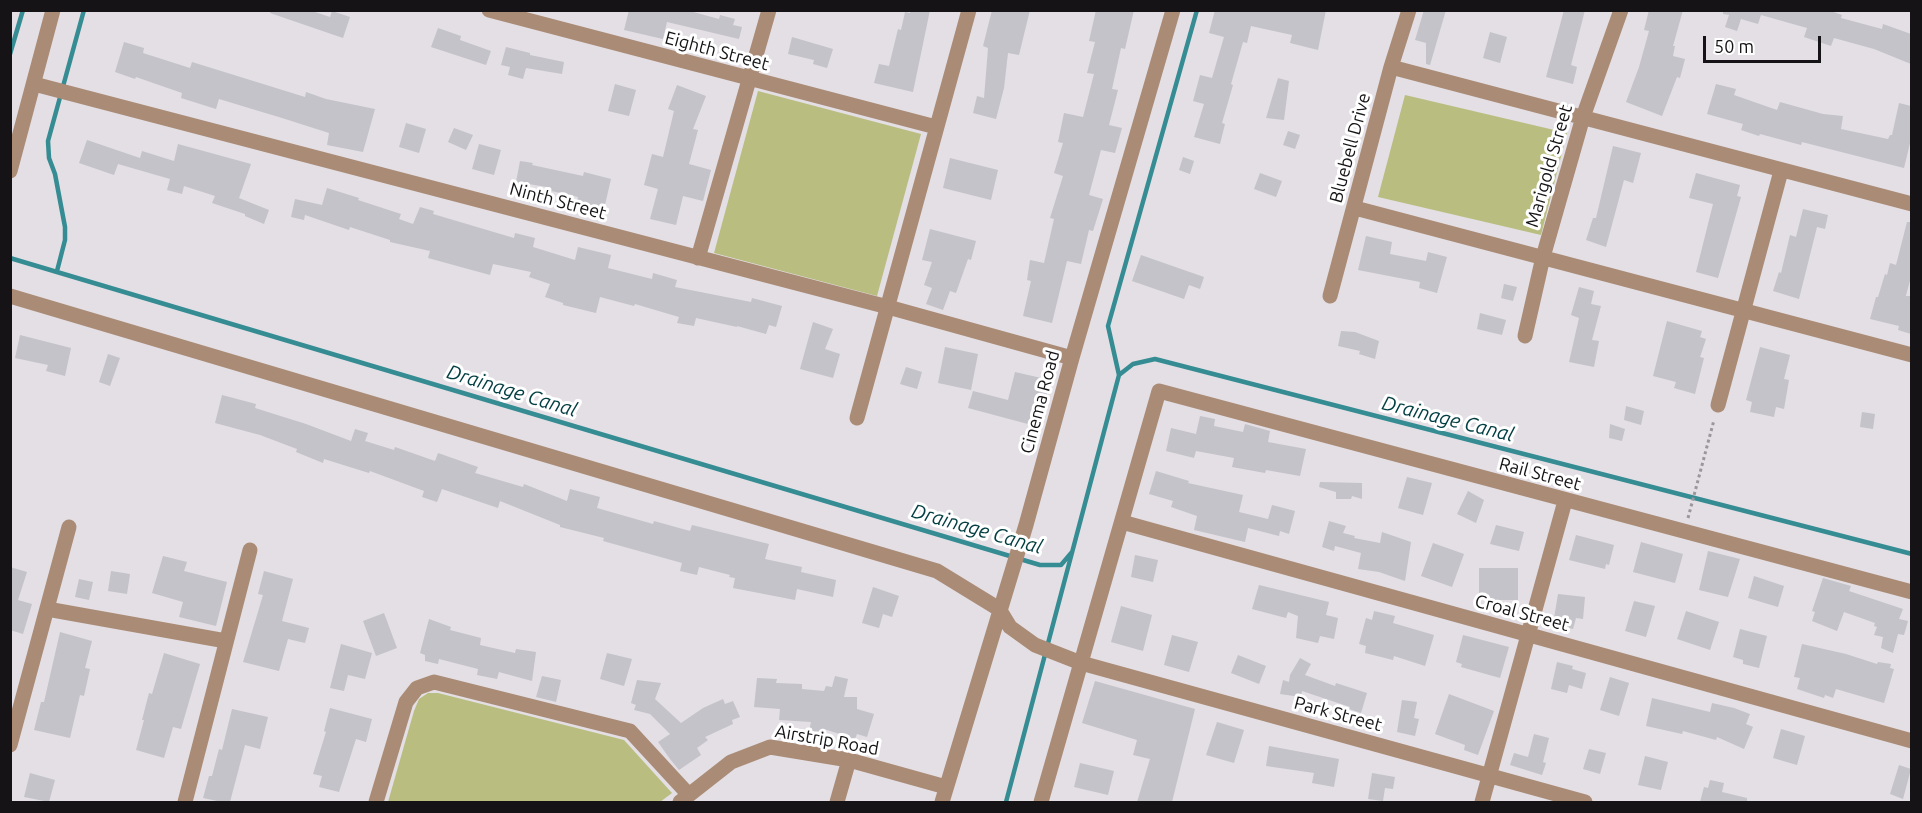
<!DOCTYPE html>
<style>
body{margin:0}
#map{position:relative;width:1922px;height:813px;overflow:hidden;background:#e3dfe4;font-family:Ubuntu,sans-serif}
canvas{display:block}
.frame{position:absolute;inset:0;border:12px solid #151315;pointer-events:none}
.scale{position:absolute;left:1703px;top:36px;width:118px;height:27px;box-sizing:border-box;border:3px solid #151315;border-top:0;padding-left:8px;font-size:18px;line-height:21px;white-space:nowrap;color:#151315;-webkit-text-stroke:4px #fff;paint-order:stroke}
</style>
<div id="map">
<canvas width="1922" height="813"></canvas>
<div class="frame"></div>
<div class="scale">50 m</div>
</div>
<script>
const c = document.querySelector('canvas').getContext('2d');
c.lineJoin = 'round';
function paint(path, color) { c.fillStyle = color; c.fill(path, 'evenodd'); }
const poly = rows => new Path2D(rows.map(r => 'M' + r).join(''));
function stroke(path, color, width, dash) { c.strokeStyle = color; c.lineWidth = width; c.lineCap = dash ? 'butt' : 'round'; c.setLineDash(dash || []); c.stroke(path); }
function label(font, color, halo, rows, align = 'center') {
  c.font = font + ' Ubuntu,sans-serif'; c.lineWidth = 6; c.setLineDash([]); c.textBaseline = 'middle'; c.strokeStyle = halo; c.fillStyle = color; for (const [text, x, y, turn = 0] of rows) {
    c.save(); c.translate(x, y); c.rotate((+turn || 0) * Math.PI / 180); c.textAlign = isNaN(turn) ? turn : align; if (halo) c.strokeText(text, 0, 0); c.fillText(text, 0, 0); c.restore();
  }
}
paint(poly([
 [758,91,921,134,877,296,714,253],
 [1405,95,1567,133,1541,235,1378,197],
 [428,693,438,693,624,740,672,793,660,802,388,802,414,711,419,699]
]), '#b9be80');
stroke(poly([
 [10,54,23,10],
 [10,258,1040,565,1061,565,1072,552],
 [57,271,65,240,65,227,55,174,49,158,48,141,84,10],
 [1119,375,1108,326,1197,10],
 [1006,802,1119,375,1133,364,1155,359,1912,554]
]), '#358c93', 4.5);
paint(poly([
 [271,10,309,10,330,17,332,11,350,17,343,38,270,13],
 [629,10,686,10,719,19,720,15,735,19,733,25,742,27,739,39,667,22,663,39,624,30],
 [911,10,930,10,913,92,874,83,879,64,889,66,898,29,901,30,905,12,910,13],
 [992,10,1030,10,1019,55,1008,53,1004,88,996,119,973,113,977,96,984,98,988,48,983,46],
 [1096,10,1134,10,1125,49,1121,48,1112,89,1118,90,1109,125,1122,128,1115,153,1101,150,1089,195,1103,199,1093,231,1089,230,1081,264,1067,261,1052,323,1023,316,1031,281,1027,280,1030,260,1044,263,1054,219,1050,218,1063,176,1054,173,1063,143,1058,142,1064,113,1083,117,1094,74,1087,73,1095,42,1089,41],
 [1215,10,1326,10,1318,50,1290,43,1292,35,1251,26,1247,43,1243,42,1231,84,1233,85,1222,123,1225,124,1220,144,1194,137,1204,104,1193,101,1200,75,1212,78,1224,37,1209,33],
 [1424,10,1446,10,1430,65,1426,64,1426,43,1415,40],
 [1564,10,1585,10,1571,65,1577,67,1573,84,1546,77],
 [1649,10,1683,10,1673,46,1675,46,1673,56,1685,59,1680,78,1677,77,1662,116,1626,102,1639,67,1649,31,1644,30],
 [1723,10,1828,10,1842,15,1841,18,1882,29,1883,24,1911,34,1911,64,1874,49,1834,38,1831,46,1804,37,1807,28,1761,15,1758,24,1741,19,1737,31,1725,27,1729,15,1723,14],
 [438,28,461,36,460,40,491,51,486,65,431,47],
 [1490,32,1507,37,1500,63,1483,58],
 [792,37,833,49,827,68,813,64,814,60,788,54],
 [124,42,144,48,143,53,190,68,192,62,305,97,306,92,326,99,375,109,363,152,327,145,329,133,282,118,219,99,216,109,181,98,182,93,136,77,135,79,115,72],
 [506,47,530,53,530,55,564,62,562,74,526,68,523,79,508,75,510,67,501,65],
 [1278,78,1289,81,1284,120,1266,118],
 [615,84,636,90,629,116,608,111],
 [1716,84,1736,89,1734,95,1777,110,1780,102,1823,114,1843,116,1841,129,1888,139,1890,135,1892,135,1899,103,1911,106,1911,139,1904,168,1802,142,1801,145,1760,134,1759,136,1741,130,1743,124,1707,114],
 [677,85,706,96,693,129,698,130,689,164,711,170,703,201,683,196,676,225,650,219,658,189,644,185,652,154,663,157,674,111,668,109],
 [406,123,426,129,419,153,399,147],
 [454,128,473,135,466,150,448,142],
 [1288,131,1300,135,1295,149,1283,145],
 [87,140,140,158,142,151,174,161,178,144,251,164,239,198,269,210,264,224,245,216,245,214,212,203,215,196,184,186,182,194,167,190,170,179,118,164,114,175,79,163],
 [479,144,501,150,494,175,472,169],
 [1613,146,1641,153,1633,183,1624,180,1606,247,1586,240,1593,218,1596,218],
 [1183,157,1194,161,1190,174,1179,170],
 [950,158,998,170,991,200,943,188],
 [520,161,533,163,532,165,583,176,584,172,611,179,604,209,577,202,578,197,547,190,547,187,516,182],
 [1260,173,1282,181,1276,197,1254,189],
 [1696,173,1740,185,1737,196,1741,197,1718,278,1696,272,1713,204,1689,198],
 [327,188,359,198,358,200,401,214,399,219,413,224,420,207,434,211,433,214,514,238,515,233,535,238,533,247,575,260,578,247,611,255,608,268,652,279,653,273,677,280,675,287,751,302,752,298,782,306,776,327,769,325,766,334,737,326,737,327,696,318,694,326,677,323,679,317,635,304,634,306,600,297,596,313,563,305,563,303,545,297,550,284,529,277,531,272,493,264,490,275,428,258,430,251,390,242,390,240,350,227,349,230,305,215,304,220,291,217,295,199,322,205],
 [1803,209,1828,215,1825,229,1817,227,1799,299,1773,291,1779,272,1781,273,1790,235,1796,237],
 [1907,222,1911,222,1911,277,1905,299,1906,296,1911,296,1911,334,1898,330,1899,326,1870,319,1876,297,1878,297,1885,274,1887,275,1890,263,1896,265],
 [930,229,976,241,971,260,968,259,956,293,950,291,943,310,926,304,932,288,924,285,932,262,922,260],
 [1366,236,1392,242,1390,254,1426,261,1428,252,1447,257,1437,293,1419,288,1420,282,1358,270],
 [1141,255,1204,277,1200,289,1189,285,1184,299,1132,281],
 [1504,284,1517,287,1513,301,1501,298],
 [1579,287,1594,291,1591,304,1601,306,1592,340,1599,341,1594,367,1569,362,1579,318,1571,315],
 [1480,313,1506,320,1502,335,1477,329],
 [1667,321,1702,331,1700,337,1706,339,1700,357,1704,358,1695,394,1674,388,1676,382,1653,376],
 [813,322,833,329,825,349,840,354,833,378,800,369],
 [1341,331,1355,332,1379,341,1375,359,1359,354,1360,351,1338,346],
 [20,335,71,348,65,376,46,371,48,365,15,358],
 [945,347,978,354,971,390,938,383],
 [1760,347,1790,355,1784,379,1789,380,1784,409,1776,407,1774,417,1750,412,1752,402,1746,400],
 [108,354,120,358,110,386,99,382],
 [906,367,922,372,917,389,900,384],
 [1015,372,1050,380,1039,427,968,408,973,391,1008,400],
 [222,395,256,404,255,408,306,424,351,441,355,429,368,433,365,441,394,450,395,447,435,461,438,453,478,467,475,473,523,487,524,484,567,501,570,489,600,497,597,508,653,524,654,521,690,531,692,525,769,544,765,559,802,567,801,572,836,580,833,597,797,589,795,600,733,588,735,578,729,577,730,575,699,567,697,575,680,571,682,563,603,541,604,538,560,527,560,525,500,501,498,508,442,489,437,502,422,497,424,491,370,471,369,473,324,459,323,463,296,452,297,449,260,435,215,423],
 [1626,406,1644,411,1641,425,1624,420],
 [1862,412,1875,414,1873,429,1860,427],
 [1200,416,1215,419,1214,426,1243,432,1245,424,1270,431,1268,442,1306,449,1300,476,1266,470,1265,473,1232,467,1234,458,1196,451,1194,458,1166,451,1171,428,1196,434],
 [1610,424,1625,429,1622,441,1609,438],
 [1156,471,1189,481,1188,483,1243,495,1239,512,1268,519,1272,505,1295,511,1289,534,1280,531,1279,536,1248,528,1245,542,1194,530,1197,516,1171,507,1173,501,1149,494],
 [1407,477,1432,483,1423,515,1398,508],
 [1320,482,1362,483,1362,499,1352,496,1351,499,1336,499,1336,492,1319,487],
 [1468,491,1484,500,1476,523,1457,514],
 [1329,521,1346,526,1343,533,1355,536,1354,538,1380,543,1382,532,1411,542,1405,581,1379,572,1358,569,1361,553,1335,546,1334,551,1322,547],
 [1496,525,1524,532,1519,551,1490,544],
 [1576,535,1614,545,1609,565,1606,564,1605,569,1569,560],
 [1641,542,1683,554,1675,583,1633,572],
 [1433,543,1464,554,1452,587,1421,576],
 [1708,551,1740,559,1728,597,1699,590],
 [1135,555,1158,560,1153,582,1131,577],
 [163,556,187,562,184,571,227,582,216,626,179,617,183,602,152,593],
 [10,567,27,572,18,600,32,604,23,634,10,630],
 [1479,568,1518,568,1518,600,1479,600],
 [111,571,130,574,127,594,108,591],
 [264,571,293,579,282,621,309,628,305,643,288,639,279,671,243,662,263,595,258,594],
 [1754,576,1784,586,1778,607,1748,598],
 [1823,578,1851,586,1849,591,1903,609,1899,619,1908,621,1904,635,1898,634,1893,653,1881,648,1883,637,1874,635,1877,627,1874,626,1875,623,1844,612,1837,631,1812,621,1815,612,1812,611],
 [79,579,93,582,89,600,75,597],
 [1259,585,1329,602,1326,615,1338,618,1334,639,1320,636,1318,643,1296,638,1298,616,1288,612,1286,618,1252,609],
 [873,587,899,596,892,617,883,614,879,628,862,623],
 [1558,594,1585,597,1583,619,1576,618,1573,629,1553,624],
 [1634,601,1655,606,1646,637,1625,631],
 [1121,606,1152,615,1143,651,1111,642],
 [1374,611,1395,616,1393,623,1434,635,1425,666,1394,656,1393,660,1365,653,1366,646,1359,644,1366,618,1372,620],
 [1686,611,1719,622,1710,650,1677,639],
 [384,613,397,648,376,656,363,621],
 [429,619,451,627,450,630,481,638,480,645,515,653,516,649,536,652,532,681,499,672,497,679,477,675,478,669,439,659,438,664,425,661,425,655,420,653],
 [1740,629,1767,636,1759,668,1743,664,1743,660,1733,657],
 [60,632,92,641,85,668,90,669,84,696,80,695,70,738,34,730,41,702,44,702],
 [1172,635,1198,642,1189,672,1164,665],
 [1463,635,1509,647,1500,678,1461,667,1462,664,1456,662],
 [341,644,372,653,365,679,348,675,344,691,330,688],
 [1802,644,1846,654,1877,664,1878,662,1891,664,1890,668,1894,669,1884,703,1836,689,1833,698,1825,695,1824,698,1797,689,1800,678,1794,677],
 [164,653,200,664,181,729,173,727,164,758,136,750,144,720,142,720,149,693,152,694],
 [607,653,632,659,624,686,600,679],
 [1238,655,1266,666,1259,684,1231,673],
 [1300,658,1311,664,1305,675,1335,686,1336,683,1367,693,1361,713,1349,709,1350,707,1302,691,1301,697,1280,694,1283,680,1289,682,1290,675],
 [1557,662,1573,666,1572,669,1586,673,1582,689,1569,685,1567,693,1551,689],
 [542,676,561,680,556,702,536,697],
 [835,676,848,679,844,697,857,697,857,709,874,714,867,737,857,734,855,739,824,729,821,740,808,736,811,722,779,720,780,709,754,707,757,678,777,679,776,683,802,684,802,689,824,691,826,686,832,687],
 [1610,677,1629,683,1619,716,1600,710],
 [637,680,661,683,655,699,681,723,703,708,723,699,725,704,733,701,740,717,732,720,733,724,705,737,708,740,697,748,701,755,679,770,670,759,658,742,670,734,650,714,634,710,636,705,631,703],
 [1095,681,1195,709,1172,802,1137,802,1150,759,1133,755,1137,740,1082,723],
 [1449,694,1494,711,1478,755,1464,750,1465,745,1435,734],
 [1652,698,1710,712,1712,703,1734,708,1750,714,1746,724,1753,727,1744,749,1717,737,1716,740,1683,731,1682,734,1646,726],
 [1402,700,1417,702,1414,718,1419,719,1415,736,1397,732],
 [330,708,372,719,366,742,356,739,339,792,319,787,322,776,313,774,326,732,324,731],
 [232,709,268,717,260,749,245,745,230,802,222,802,203,798,209,776,212,776,219,749,222,750],
 [1217,722,1244,730,1234,763,1206,755],
 [1781,729,1805,736,1797,765,1773,758],
 [1534,734,1549,738,1543,762,1546,763,1542,775,1510,765,1514,753,1528,757],
 [1269,746,1339,759,1334,787,1312,783,1314,773,1266,766],
 [1589,749,1606,753,1600,774,1583,769],
 [1645,756,1668,762,1661,790,1638,785],
 [1080,763,1114,771,1108,795,1074,787],
 [1899,765,1911,769,1903,799,1890,794],
 [30,773,55,780,49,802,24,797],
 [1372,773,1395,777,1393,789,1385,788,1383,801,1368,799],
 [1710,780,1724,783,1722,792,1747,798,1747,802,1700,802,1704,787,1708,788]
]), '#c4c3c9');
stroke(poly([
 [1688,518,1714,420]
]), '#9a979b', 3, [3, 3]);
stroke(poly([
 [489,10,936,127],
 [1391,67,1912,204],
 [34,84,888,307,1072,358],
 [10,171,53,10],
 [1355,208,1912,355],
 [698,258,769,10],
 [10,296,937,571,999,609,1010,627,1035,645,1081,663,1585,802],
 [1330,296,1391,67,1409,10],
 [1525,336,1543,257,1583,117,1621,10],
 [1718,405,1781,171],
 [857,418,969,10],
 [1122,522,1912,741],
 [47,609,226,641],
 [10,745,69,527],
 [185,802,250,550],
 [376,802,406,702,417,688,434,682,630,731,689,795],
 [680,802,731,762,770,747,849,760,946,787],
 [837,802,849,760],
 [942,802,1026,525,1072,358,1173,10],
 [1041,802,1159,391,1912,592],
 [1482,802,1565,501]
]), '#aa8b76', 15);
label('18px', '#151315', '#fff', [
 ["Eighth Street",717,51,15],
 ["Bluebell Drive",1350,148,-75],
 ["Marigold Street",1549,166,-74],
 ["Ninth Street",558,201,15],
 ["Cinema Road",1040,402,-75],
 ["Rail Street",1540,474,15],
 ["Croal Street",1522,613,15],
 ["Park Street",1338,714,15],
 ["Airstrip Road",827,740,10]
]);
label('italic 20px', '#013d41', '#fff', [
 ["Drainage Canal",512,391,17],
 ["Drainage Canal",1448,419,14],
 ["Drainage Canal",977,529,16]
]);
</script>
